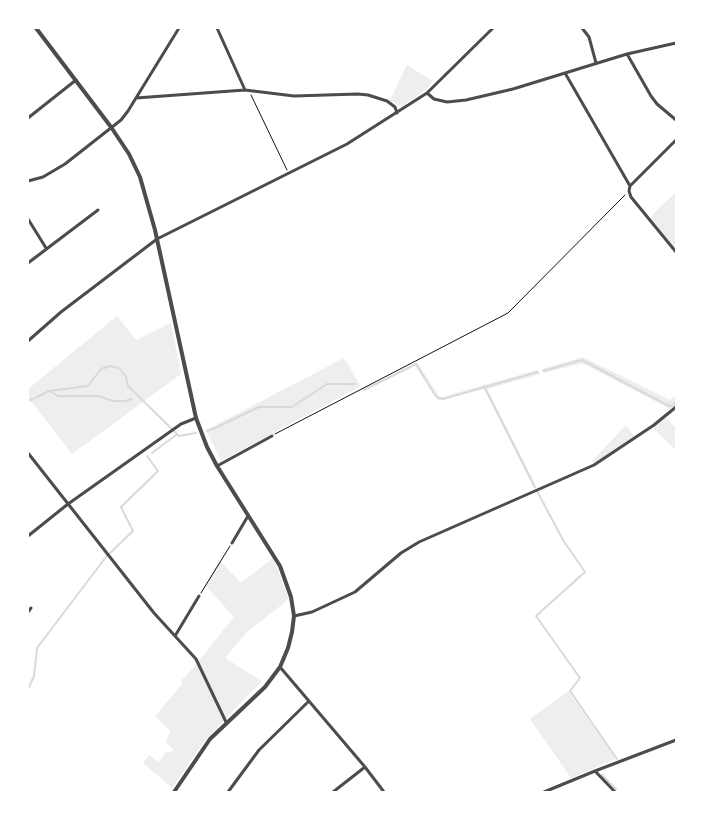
<!DOCTYPE html>
<style>
body{margin:0}
#map{position:relative;width:704px;height:820px;overflow:hidden;background:#fff;font-family:"Noto Sans",sans-serif}
canvas{display:block}
.frame{position:absolute;inset:0;border:29px solid #fff;pointer-events:none}
</style>
<div id="map">
<canvas width="704" height="820"></canvas>
<div class="frame"></div>
</div>
<script>
const c = document.querySelector('canvas').getContext('2d');
c.lineJoin = 'round';
function paint(path, color) { c.fillStyle = color; c.fill(path, 'evenodd'); }
const poly = rows => new Path2D(rows.map(r => 'M' + r).join(''));
function stroke(path, color, width, dash) { c.strokeStyle = color; c.lineWidth = width; c.lineCap = dash ? 'butt' : 'round'; c.setLineDash(dash || []); c.stroke(path); }
paint(poly([
 [407,65,433,81,427,89,401,107,390,100],
 [676,192,676,250,650,217],
 [117,316,136,340,171,323,181,374,72,454,28,397,28,389],
 [583,357,670,400,676,395,676,404,670,409,584,364,579,364,544,373,542,369],
 [344,358,361,386,221,461,206,430],
 [418,364,439,396,442,397,537,370,540,374,487,389,537,488,534,489,484,389,438,400,415,366],
 [666,418,676,428,676,450,653,428],
 [626,425,634,436,594,463,592,461],
 [273,558,289,599,246,633,225,658,262,681,205,740,172,788,143,763,149,755,159,762,165,753,174,751,166,742,170,731,155,716,183,683,181,681,194,667,234,617,205,585,219,560,241,583],
 [568,691,616,759,571,778,530,719]
]), '#eee');
stroke(poly([
 [543,371,582,360,669,406,672,406,676,402],
 [484,386,535,487],
 [364,390,416,364,435,395,438,398,443,399,538,372],
 [50,391,58,396,98,396,113,401,125,401,132,399],
 [35,398,49,391,88,386,101,369,110,366,119,368,126,377,128,386,179,436,196,433],
 [28,401,33,399],
 [207,431,215,428,259,407,292,407,327,384,355,384],
 [152,453,176,435],
 [537,491,563,540,585,572,536,616,580,678,570,691,617,759],
 [28,689,34,676,37,648,106,557,133,531,121,507,158,471,147,456],
 [602,775,616,789]
]), '#d9d9d9', 2);
stroke(poly([
 [251,95,287,170],
 [275,434,508,313,625,195],
 [201,593,230,546]
]), '#111', 1);
stroke(poly([
 [217,28,245,90],
 [582,28,589,37,596,63],
 [627,54,651,96,657,104,676,120],
 [565,73,630,186,629,191,631,197,676,252],
 [427,93,434,99,447,102,466,100,513,89,627,54,676,43],
 [136,98,245,90,294,96,358,94,368,95,387,101,395,107,397,113],
 [28,118,76,80],
 [28,181,43,177,65,164,121,120,128,111,179,28],
 [630,186,676,140],
 [28,219,46,248],
 [28,263,98,210],
 [28,341,61,312,157,239,347,144,427,93,493,28],
 [28,453,154,613,196,659,226,722],
 [217,466,272,436],
 [28,536,68,504,181,424,196,418],
 [232,543,248,516],
 [28,612,31,608],
 [294,616,312,612,355,592,401,553,419,542,594,465,654,425,676,407],
 [175,636,199,596],
 [280,667,365,767,384,792],
 [595,771,615,792],
 [228,792,259,750,309,701],
 [333,792,365,767],
 [544,792,595,771,676,740]
]), '#4c4c4c', 3);
stroke(poly([
 [36,28,111,127,129,154,140,177,155,230,196,418,207,447,217,466,280,566,291,597,294,616,292,632,288,648,280,667,265,687,210,739,174,792]
]), '#4c4c4c', 4);
</script>
